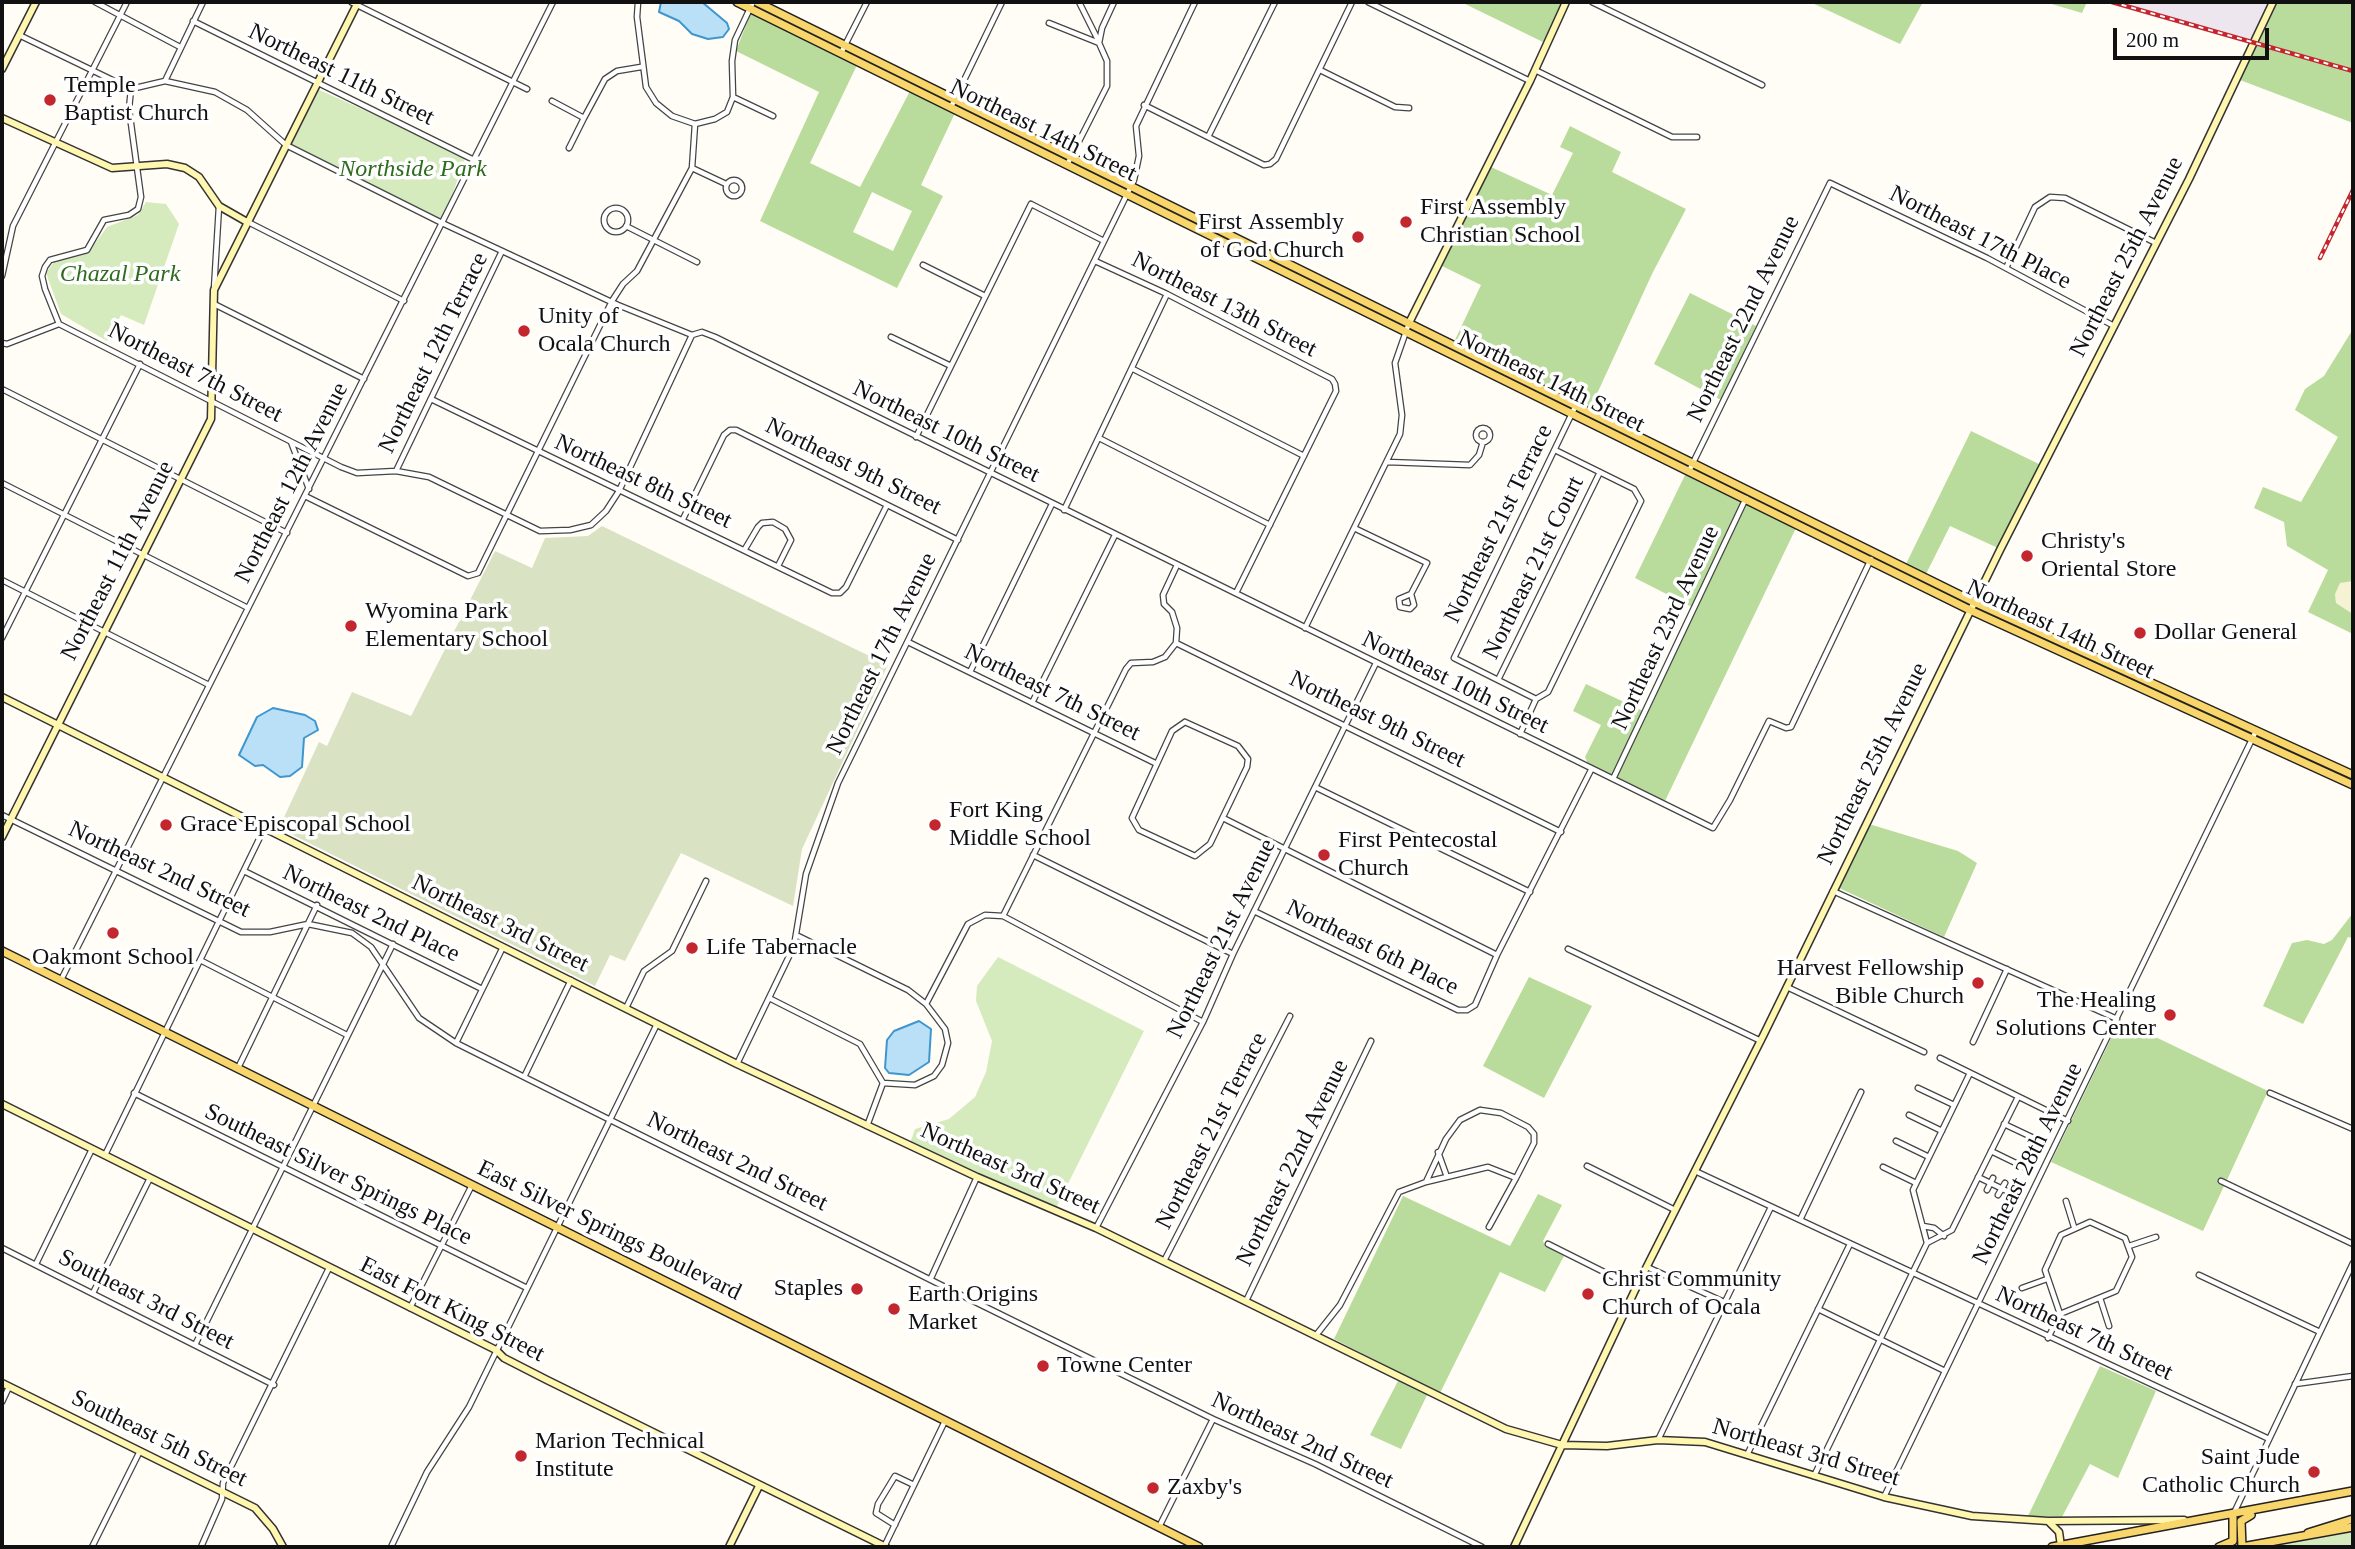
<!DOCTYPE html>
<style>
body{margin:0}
#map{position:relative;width:2355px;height:1549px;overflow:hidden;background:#fffdf5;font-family:Georgia,serif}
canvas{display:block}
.frame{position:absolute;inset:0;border:4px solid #111;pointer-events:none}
.scale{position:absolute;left:2113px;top:28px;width:156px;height:32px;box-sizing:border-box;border:4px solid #111;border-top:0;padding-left:9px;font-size:21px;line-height:24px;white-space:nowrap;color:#111;-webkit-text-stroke:5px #fff;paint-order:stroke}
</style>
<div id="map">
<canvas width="2355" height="1549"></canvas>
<div class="frame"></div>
<div class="scale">200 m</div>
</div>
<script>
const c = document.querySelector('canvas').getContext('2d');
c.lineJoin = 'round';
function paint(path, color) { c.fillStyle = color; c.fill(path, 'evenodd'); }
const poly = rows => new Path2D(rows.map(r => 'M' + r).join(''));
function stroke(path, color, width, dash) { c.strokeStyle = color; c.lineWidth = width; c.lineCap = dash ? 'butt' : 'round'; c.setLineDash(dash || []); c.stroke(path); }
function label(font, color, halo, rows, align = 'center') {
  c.font = font + ' Georgia,serif'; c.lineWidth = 7; c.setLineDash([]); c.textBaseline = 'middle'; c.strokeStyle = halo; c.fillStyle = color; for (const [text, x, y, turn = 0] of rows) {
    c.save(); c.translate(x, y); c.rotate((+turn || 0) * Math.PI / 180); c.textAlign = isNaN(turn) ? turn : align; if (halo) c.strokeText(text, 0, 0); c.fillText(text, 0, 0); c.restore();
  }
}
paint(poly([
 [2103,2,2270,2,2249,44]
]), '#eee6ef');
paint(poly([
 [2353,581,2353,614,2336,603,2335,593,2340,582]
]), '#f6f3d4');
paint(poly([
 [315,88,466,156,442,223,286,145],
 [146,202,166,204,179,224,144,325,121,315,107,341,61,314,46,273,54,262,89,252,107,227,138,215],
 [998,957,1144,1031,1056,1208,910,1143,915,1129,949,1119,975,1097,986,1072,992,1041,976,1001,977,986],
 [2353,1532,2353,1547,2267,1547]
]), '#d5ebbd');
paint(poly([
 [1461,2,1563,2,1543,42],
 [1810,2,1923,2,1900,44],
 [2045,2,2087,2,2082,13],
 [2278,2,2353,2,2353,123,2240,80],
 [751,12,857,65,810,163,860,187,910,91,955,113,921,185,943,196,897,288,760,221,819,92,736,51],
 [872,192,912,211,893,251,853,232],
 [1570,126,1621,152,1612,172,1686,209,1652,274,1590,409,1454,342,1481,285,1442,266,1491,167,1552,195,1573,153,1560,147],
 [1690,293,1756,326,1721,400,1654,364],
 [2353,329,2353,581,2340,583,2335,594,2336,603,2353,614,2353,634,2308,612,2328,570,2287,546,2284,522,2254,508,2263,487,2301,502,2338,437,2295,410,2305,389,2324,376],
 [1971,431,2041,465,1998,548,1950,526,1926,574,1906,564],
 [1686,473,1742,501,1692,607,1635,578],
 [1747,503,1796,528,1665,801,1617,777],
 [1586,684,1643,711,1612,775,1589,766,1585,757,1601,725,1573,711],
 [1869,824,1958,851,1977,863,1944,937,1837,887],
 [2353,913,2353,938,2348,937,2303,1024,2263,1006,2292,943,2307,940,2324,944,2332,940],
 [1529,977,1592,1006,1544,1098,1483,1066],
 [2120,1020,2268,1091,2227,1180,2220,1177,2218,1182,2224,1186,2203,1231,2051,1162],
 [1538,1194,1562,1205,1543,1241,1545,1246,1564,1256,1545,1292,1500,1272,1440,1393,1334,1339,1403,1196,1510,1246],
 [2100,1366,2156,1391,2118,1478,2090,1464,2062,1517,2028,1516],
 [1399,1379,1428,1393,1401,1449,1370,1435]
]), '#b9dc9c');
paint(poly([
 [602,526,888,665,802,849,793,906,681,853,625,961,610,955,595,986,279,828,319,742,327,746,352,692,411,716,495,551,532,568,545,538,588,536]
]), '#d9e3c4');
const water = poly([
 [661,2,702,2,727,23,729,29,723,37,708,39,692,34,679,21,659,12,661,2],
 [273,708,305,715,315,721,318,730,304,738,302,767,290,776,280,777,263,765,255,766,239,755,257,717,273,708],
 [919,1021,931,1029,929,1062,909,1075,889,1073,885,1068,887,1040,894,1031,919,1021]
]);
paint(water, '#b9e0f7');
stroke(water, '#3f96cf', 2);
const street = poly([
 [95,2,180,47],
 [351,2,527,89],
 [638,2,637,17,646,87,656,103,672,116,695,124],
 [1079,2,1099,42],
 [1368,2,1530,81],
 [1592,2,1762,85],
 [193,21,474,160],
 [1049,23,1099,43],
 [19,35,131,89],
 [841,53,867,2],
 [1320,70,1395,107,1409,108],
 [1535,70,1672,137,1697,137],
 [165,81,215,92,247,110,286,145,442,223,618,305,692,335,702,332,715,337,1713,828,1730,800,1769,721,1786,728,1791,727,1871,559],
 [131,89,165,81,203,2],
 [733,97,773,116],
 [552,101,584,118,569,148],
 [1144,105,1264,165,1270,164,1276,159,1352,2],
 [951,107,1002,2],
 [584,118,605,79,617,71,641,67],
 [1208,137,1275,2],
 [1067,165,1107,86,1107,61,1099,43,1102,28,1114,2],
 [692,168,726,184],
 '726 188a8 8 0 1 1 16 0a8 8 0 1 1-16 0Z',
 '604 220a12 12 0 1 1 24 0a12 12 0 1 1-24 0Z',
 [248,222,404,301],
 [626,226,697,262],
 [1095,261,1167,294,1332,379,1335,384,1336,391,1236,593],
 [923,265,985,296],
 [2006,268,2035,207,2050,197,2065,198,2156,243],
 [2,276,13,226,127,2],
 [214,289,219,206],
 [214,304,364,379],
 [59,324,341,467,357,473,396,471,429,477,540,531,570,530,591,525,606,511,619,491,692,335],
 [59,324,45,289,42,276,45,267,50,260,87,250,104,220,129,215,138,209,141,197,129,109,131,89],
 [891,337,951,366],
 [2,343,7,344,59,324],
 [1133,369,1304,456],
 [4,390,287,533],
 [431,399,832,593,840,593,846,587,887,505],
 '1476 435a7 7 0 1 1 14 0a7 7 0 1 1-14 0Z',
 [916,437,1031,204,1104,241],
 [1099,438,1270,525],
 [291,442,309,489],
 [1387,462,1470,465,1479,455,1483,442],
 [396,471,502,251],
 [1689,471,1830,183,1987,258,2114,326],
 [2,483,248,608],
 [305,496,468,576,478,573,612,301,623,284,637,271,692,168,695,124,715,119,727,112,733,97,732,61,735,40,753,2],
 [1064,510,1167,294],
 [683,519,724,435,730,430,736,430,958,540],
 [1354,528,1427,563,1411,594,1399,599,1400,607,1410,609,1414,605,1411,594],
 [745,549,758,527,762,523,773,522,785,529,791,540,778,566],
 [2,580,209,685],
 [1305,628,1400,434,1402,415,1395,363,1409,323],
 [2,638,140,364],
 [908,642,1155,763],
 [1176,643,1561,832],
 [970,672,1052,504],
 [1498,680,1600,472],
 [1536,699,1454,658,1576,405],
 [1032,703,1115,535],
 [1185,722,1238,746,1248,759,1247,767,1210,844,1195,856,1139,830,1132,818,1172,731,1185,722],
 [1520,734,1536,699,1548,692,1641,501,1634,489,1555,450],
 [1613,779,1746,498],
 [1315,787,1530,892],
 [2,815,241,932,270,932,308,924,352,933,371,947,419,1018,456,1043,957,1293,1213,1419,1315,1464,1482,1547],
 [1223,818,1497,955],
 [1033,855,1233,954],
 [244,871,482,989],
 [1833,891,2117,1019],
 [1254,911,1458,1010,1467,1010,1475,1005,1497,955,1591,770],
 [1003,916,1203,1022],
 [798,936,908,990,926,1004],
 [1568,949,1761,1041],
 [200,960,347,1035],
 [61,980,553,2],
 [1787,987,1924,1052],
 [769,998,860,1044,883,1083],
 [626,1008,644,971,672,951,706,881],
 [1973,1042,2007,969],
 [456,1043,503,947],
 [1940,1058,2068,1121],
 [737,1064,794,946,806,874,838,783,1134,180,1139,156,1136,126,1195,2],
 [238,1068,317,905],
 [525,1075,571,980],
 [883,1083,915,1085,934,1076,942,1065,948,1043,945,1029,926,1004,968,924,985,915,1003,916,1126,669,1131,663,1153,662,1165,657,1176,643,1177,628,1172,612,1164,604,1163,595,1177,565],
 [1918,1088,1954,1105],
 [134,1093,527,1288],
 [2270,1093,2353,1129],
 [1480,1110,1501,1113,1528,1127,1534,1134,1534,1143,1516,1178,1488,1167,1426,1182,1446,1139,1460,1120,1480,1110],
 [1909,1115,1942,1131],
 [2004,1124,2040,1141],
 [867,1126,883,1083],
 [1896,1141,1929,1157],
 [1991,1151,2028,1169],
 [1438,1152,1447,1177],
 [105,1155,264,829],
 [1587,1166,1675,1210],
 [1883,1167,1916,1183],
 [1695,1171,2267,1438],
 [1978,1177,2015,1195],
 [2221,1181,2353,1244],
 [1987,1190,1993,1178],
 [1998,1195,2005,1183],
 [2066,1201,2074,1227],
 [2009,1202,2016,1187],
 [1800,1220,1861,1092],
 [1923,1226,1934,1228,1944,1236],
 [1489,1227,1516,1178],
 [1096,1228,1203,1022,1233,954,1376,663],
 [1927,1243,1913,1190,1970,1073],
 [1927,1243,1952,1230,2018,1097],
 [1548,1244,1636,1288],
 [2129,1246,2156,1237],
 [2,1248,274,1385],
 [1164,1261,1290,1016],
 [36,1264,92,1149],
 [1647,1267,1724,1302],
 [2199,1275,2320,1332],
 [931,1278,977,1177],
 [2022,1288,2047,1279],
 [93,1293,150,1178],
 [2100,1298,2109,1326],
 [1246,1301,1371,1041],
 [410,1308,472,1185],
 [1818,1309,1945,1371],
 [1317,1334,1340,1305,1399,1192,1426,1182],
 [2048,1338,2060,1314,2045,1270,2061,1235,2090,1222,2125,1238,2132,1257,2116,1291,2060,1314],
 [195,1345,393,944],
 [2295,1384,2353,1376],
 [2,1402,9,1387],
 [1658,1440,1771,1207],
 [1747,1455,1850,1244],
 [1814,1476,1927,1243],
 [1884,1497,2256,731],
 [2233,1515,2353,1263],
 [895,1525,876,1513,878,1504,895,1476,914,1485],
 [1159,1527,1213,1419],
 [92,1547,140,1451],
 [201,1547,222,1499,223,1483,329,1268],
 [391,1547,427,1472,469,1407,657,1024],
 [884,1547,945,1421]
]);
const secondary = poly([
 [2,69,36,2],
 [2,118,112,168,167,164,185,168,199,177,219,206,247,222],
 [1409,323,1530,81,1566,2],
 [2,697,737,1064,977,1177,1096,1228,1506,1429,1562,1445,1607,1446,1658,1440,1705,1442,1884,1497,1972,1516,2048,1521,2184,1520],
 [2,837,211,419,214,290,358,2],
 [2,1104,496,1350,504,1358,547,1380,886,1547],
 [2,1383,255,1508,273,1529,283,1547],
 [2049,1522,2059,1532,2061,1546],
 [729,1547,759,1486],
 [1514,1547,1636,1288,1764,1034,2000,550,2189,179,2273,2]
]);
const primary = poly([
 [737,2,1970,610,2353,785],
 [757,2,1974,602,2353,775],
 [2,951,1199,1547],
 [2251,1515,2241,1521,2242,1547,2353,1527],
 [2308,1533,2353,1519],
 [2052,1547,2353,1491],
 [2219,1547,2233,1541,2233,1515]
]);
stroke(street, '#444', 7);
stroke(secondary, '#333', 9);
stroke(primary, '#222', 10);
stroke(street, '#fff', 4.5);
stroke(secondary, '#fff6b0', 6);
stroke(primary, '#f9d66b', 7);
const rail = poly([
 [2112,2,2353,71],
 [2320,258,2353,190]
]);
stroke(rail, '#c4262e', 4.5);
stroke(rail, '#fff', 2, [5]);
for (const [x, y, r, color] of [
 [50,100,7,"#c4262e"],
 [1406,222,7,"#c4262e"],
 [1358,237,7,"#c4262e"],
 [524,331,7,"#c4262e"],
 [2027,556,7,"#c4262e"],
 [351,626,7,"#c4262e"],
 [2140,633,7,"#c4262e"],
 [166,825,7,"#c4262e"],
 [935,825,7,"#c4262e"],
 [1324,855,7,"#c4262e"],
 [113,933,7,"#c4262e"],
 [692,948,7,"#c4262e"],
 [1978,983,7,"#c4262e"],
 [2170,1015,7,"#c4262e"],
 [857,1289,7,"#c4262e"],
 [1588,1294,7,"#c4262e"],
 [894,1309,7,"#c4262e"],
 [1043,1366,7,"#c4262e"],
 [521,1456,7,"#c4262e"],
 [2314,1472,7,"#c4262e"],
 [1153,1488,7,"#c4262e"]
]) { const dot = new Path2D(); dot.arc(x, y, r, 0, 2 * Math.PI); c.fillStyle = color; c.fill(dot); stroke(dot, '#fff', 2.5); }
label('24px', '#111', '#fff', [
 ["Northeast 11th Street",341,75,26],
 ["Northeast 14th Street",1043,131,26],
 ["Northeast 17th Place",1980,238,27],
 ["Northeast 25th Avenue",2127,257,-63],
 ["Northeast 13th Street",1224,305,27],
 ["Northeast 22nd Avenue",1744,319,-64],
 ["Northeast 12th Terrace",434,353,-64],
 ["Northeast 7th Street",195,373,27],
 ["Northeast 14th Street",1551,382,26],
 ["Northeast 10th Street",946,432,26],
 ["Northeast 9th Street",853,467,26],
 ["Northeast 8th Street",643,482,25],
 ["Northeast 12th Avenue",292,483,-63],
 ["Northeast 21st Terrace",1499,524,-64],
 ["Northeast 11th Avenue",118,561,-63],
 ["Northeast 21st Court",1534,568,-64],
 ["Northeast 23rd Avenue",1666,628,-65],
 ["Northeast 14th Street",2060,630,25],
 ["Northeast 17th Avenue",882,654,-64],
 ["Northeast 10th Street",1455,683,26],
 ["Northeast 7th Street",1052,693,26],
 ["Northeast 9th Street",1377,720,26],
 ["Northeast 25th Avenue",1873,764,-64],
 ["Northeast 2nd Street",159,870,25],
 ["Northeast 2nd Place",371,914,26],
 ["Northeast 3rd Street",500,924,26],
 ["Northeast 21st Avenue",1222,939,-64],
 ["Northeast 6th Place",1372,948,26],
 ["Northeast 21st Terrace",1212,1131,-63],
 ["Northeast 2nd Street",737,1162,26],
 ["Northeast 22nd Avenue",1293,1163,-64],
 ["Northeast 28th Avenue",2028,1164,-64],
 ["Northeast 3rd Street",1010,1169,24],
 ["Southeast Silver Springs Place",338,1175,26],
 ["East Silver Springs Boulevard",609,1231,26],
 ["Southeast 3rd Street",146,1300,27],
 ["East Fort King Street",452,1310,27],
 ["Northeast 7th Street",2084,1334,25],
 ["Southeast 5th Street",159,1439,26],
 ["Northeast 2nd Street",1302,1441,25],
 ["Northeast 3rd Street",1806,1453,16]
]);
label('24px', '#111', '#fff', [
 ["Temple",64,86],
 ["Baptist Church",64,114],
 ["First Assembly",1420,208],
 ["Christian School",1420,236],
 ["First Assembly",1344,223,"right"],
 ["of God Church",1344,251,"right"],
 ["Unity of",538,317],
 ["Ocala Church",538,345],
 ["Christy's",2041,542],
 ["Oriental Store",2041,570],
 ["Wyomina Park",365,612],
 ["Elementary School",365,640],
 ["Dollar General",2154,633],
 ["Fort King",949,811],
 ["Middle School",949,839],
 ["Grace Episcopal School",180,825],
 ["First Pentecostal",1338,841],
 ["Church",1338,869],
 ["Life Tabernacle",706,948],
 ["Oakmont School",113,958,"center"],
 ["Harvest Fellowship",1964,969,"right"],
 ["Bible Church",1964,997,"right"],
 ["The Healing",2156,1001,"right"],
 ["Solutions Center",2156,1029,"right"],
 ["Christ Community",1602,1280],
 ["Church of Ocala",1602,1308],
 ["Staples",843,1289,"right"],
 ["Earth Origins",908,1295],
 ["Market",908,1323],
 ["Towne Center",1057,1366],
 ["Marion Technical",535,1442],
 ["Institute",535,1470],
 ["Saint Jude",2300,1458,"right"],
 ["Catholic Church",2300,1486,"right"],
 ["Zaxby's",1167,1488]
], 'left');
label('italic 24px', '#2f6b1f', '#fff', [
 ["Northside Park",413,170],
 ["Chazal Park",120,275]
]);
</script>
